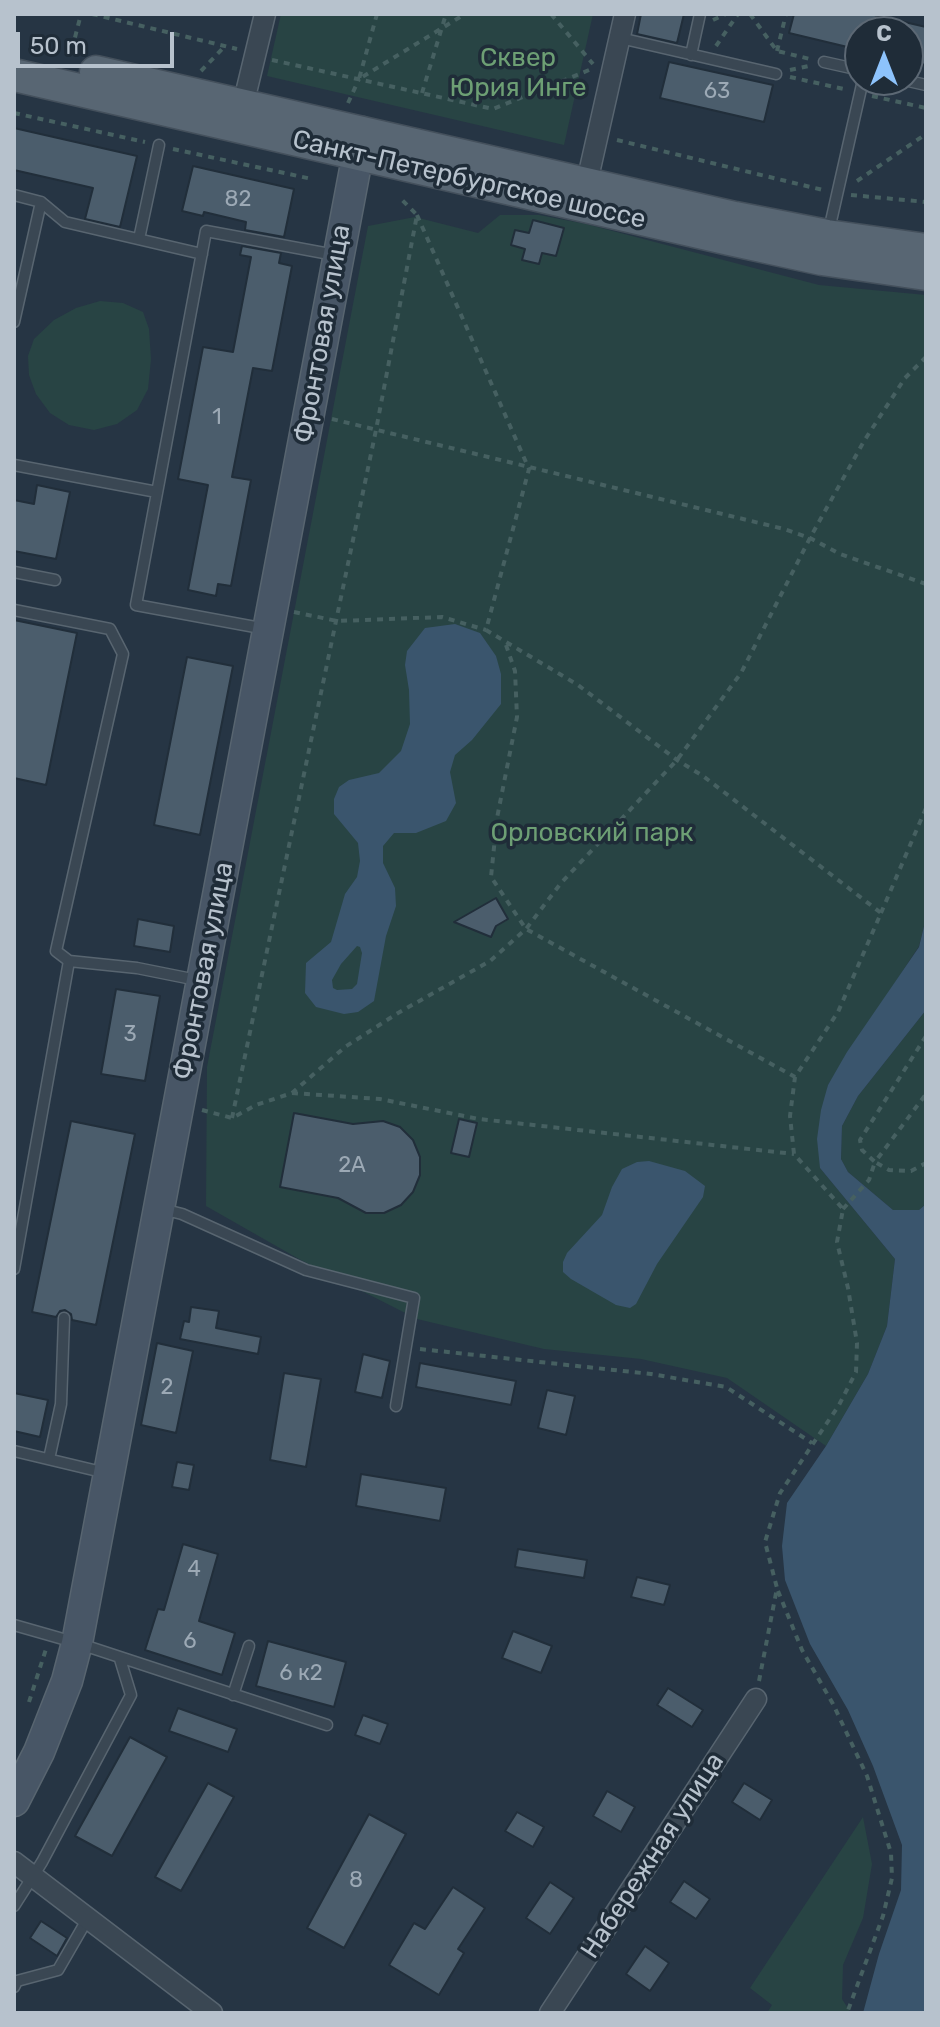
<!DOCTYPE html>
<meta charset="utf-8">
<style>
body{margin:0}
#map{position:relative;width:940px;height:2027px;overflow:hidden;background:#263544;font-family:Rubik,sans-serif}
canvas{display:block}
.frame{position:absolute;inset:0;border:16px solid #b7c2cd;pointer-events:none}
.north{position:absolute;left:844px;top:16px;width:80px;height:80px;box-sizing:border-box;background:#1f2c38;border:2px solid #5c6874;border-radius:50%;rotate:0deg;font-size:22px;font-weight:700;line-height:32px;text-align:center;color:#b7c2cd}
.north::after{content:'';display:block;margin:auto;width:28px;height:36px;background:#8dc3fc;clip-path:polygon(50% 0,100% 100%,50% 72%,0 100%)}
.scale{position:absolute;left:16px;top:32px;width:158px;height:36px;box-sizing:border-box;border:4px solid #b7c2cd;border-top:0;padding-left:10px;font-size:24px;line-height:28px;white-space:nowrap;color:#b7c2cd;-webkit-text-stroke:6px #1f2c38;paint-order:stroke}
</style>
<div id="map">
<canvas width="940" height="2027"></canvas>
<div class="frame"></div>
<div class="north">С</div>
<div class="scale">50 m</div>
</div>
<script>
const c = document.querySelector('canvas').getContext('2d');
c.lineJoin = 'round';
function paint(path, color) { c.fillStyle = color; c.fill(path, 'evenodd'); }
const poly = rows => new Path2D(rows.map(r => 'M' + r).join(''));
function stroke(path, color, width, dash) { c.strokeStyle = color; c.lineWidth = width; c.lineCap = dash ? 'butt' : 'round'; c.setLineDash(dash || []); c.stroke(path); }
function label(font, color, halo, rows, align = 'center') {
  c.font = font + ' Rubik,sans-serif'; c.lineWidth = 7; c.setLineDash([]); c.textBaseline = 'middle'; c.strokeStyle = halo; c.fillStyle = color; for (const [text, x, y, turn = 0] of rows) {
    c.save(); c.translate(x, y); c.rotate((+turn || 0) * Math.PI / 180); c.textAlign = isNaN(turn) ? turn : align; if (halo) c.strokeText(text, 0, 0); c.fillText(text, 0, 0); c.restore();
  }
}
paint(poly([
 [281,14,593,14,564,145,267,76],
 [500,215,539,215,586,224,819,285,926,295,926,918,919,946,828,1085,820,1168,895,1259,887,1326,868,1374,826,1446,727,1378,641,1359,544,1349,417,1319,299,1259,206,1206,207,1067,368,226,415,217,478,233],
 [100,301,123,303,143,312,149,329,151,359,148,389,137,410,117,424,94,430,69,425,50,413,36,394,29,375,28,356,34,339,54,320,76,308],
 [926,1010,926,1204,919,1210,893,1210,848,1172,841,1159,842,1126,858,1096],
 [863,1817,872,1864,863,1918,843,1965,842,1999,851,2013,767,2013,772,2005,750,1988]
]), '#284444');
paint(poly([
 [455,624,480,633,496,656,501,674,501,704,472,740,455,755,450,772,456,803,446,821,416,833,394,833,383,846,383,863,395,888,396,906,386,936,374,1001,358,1012,344,1014,316,1007,305,993,306,963,331,942,345,894,357,877,360,861,358,843,334,814,334,799,339,787,349,780,379,773,401,751,410,724,409,690,405,665,407,651,425,628],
 [357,946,360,947,362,953,357,984,352,989,337,990,333,988,332,980,341,964],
 [926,918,926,1010,858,1096,842,1126,841,1159,848,1172,893,1210,919,1210,926,1204,926,2013,863,2013,879,1954,901,1890,902,1845,873,1766,848,1710,810,1644,785,1580,782,1546,787,1503,826,1446,868,1374,887,1326,895,1259,820,1168,817,1139,821,1110,828,1085,847,1052,919,947],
 [649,1161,685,1171,705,1186,703,1197,657,1264,636,1304,630,1308,616,1305,571,1279,563,1272,563,1262,567,1253,602,1215,612,1187,622,1169,637,1162]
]), '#3a556d');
const building = poly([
 [641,14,684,14,677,43,637,34,641,14],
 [794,14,870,14,926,27,926,65,908,61,908,32,860,32,860,50,789,33,794,14],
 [669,62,773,85,764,122,660,98,669,62],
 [14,128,137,156,120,227,85,219,93,188,14,170,14,128],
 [193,166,294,189,284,237,245,230,246,222,204,212,203,216,182,211,193,166],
 [533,220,564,228,556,256,542,253,539,264,522,260,525,249,511,245,515,230,529,233,533,220],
 [242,246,281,253,279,263,292,266,272,371,253,368,232,477,251,480,231,586,218,584,216,596,188,590,208,485,178,479,203,347,233,352,251,257,240,255,242,246],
 [37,485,70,492,56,559,14,551,14,500,34,504,37,485],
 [14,620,77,633,46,785,14,778,14,620],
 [187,657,233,666,200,835,154,825,187,657],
 [496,898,508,919,496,926,491,937,454,922,496,898],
 [138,919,174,926,170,952,134,946,138,919],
 [116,989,160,996,145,1081,101,1074,116,989],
 [294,1113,353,1124,383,1121,400,1127,413,1140,420,1157,420,1175,413,1192,401,1205,384,1213,366,1213,338,1198,280,1187,294,1113],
 [459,1119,477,1123,469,1157,451,1153,459,1119],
 [71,1121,135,1134,96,1325,72,1320,71,1314,65,1310,60,1311,56,1317,32,1312,71,1121],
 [191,1307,219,1311,216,1328,261,1337,258,1354,180,1339,184,1321,189,1322,191,1307],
 [157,1343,193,1351,176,1433,141,1425,157,1343],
 [363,1354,390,1361,382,1398,355,1392,363,1354],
 [420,1363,516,1381,511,1405,416,1387,420,1363],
 [284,1373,321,1379,306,1467,270,1460,284,1373],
 [547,1390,575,1396,566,1435,538,1428,547,1390],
 [14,1393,48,1400,40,1437,14,1431,14,1393],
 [177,1462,194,1465,189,1490,172,1487,177,1462],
 [361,1474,446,1488,440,1521,356,1506,361,1474],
 [183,1544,218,1554,199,1621,235,1633,222,1675,145,1650,158,1609,164,1610,183,1544],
 [518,1549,587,1560,584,1578,515,1567,518,1549],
 [637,1577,670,1585,664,1605,631,1597,637,1577],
 [513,1631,552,1646,541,1673,502,1658,513,1631],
 [268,1641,346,1662,334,1707,256,1686,268,1641],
 [668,1688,703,1710,692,1727,657,1705,668,1688],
 [178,1708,237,1729,228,1752,169,1731,178,1708],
 [363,1715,388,1724,380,1744,355,1735,363,1715],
 [130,1737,167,1757,112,1856,75,1836,130,1737],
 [208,1783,234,1797,181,1891,155,1877,208,1783],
 [744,1783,772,1800,760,1820,732,1802,744,1783],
 [607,1791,635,1807,621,1832,593,1816,607,1791],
 [517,1812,544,1827,533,1847,505,1831,517,1812],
 [369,1814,406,1834,344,1948,307,1928,369,1814],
 [684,1881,710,1899,696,1919,670,1902,684,1881],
 [550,1882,574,1898,550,1934,526,1918,550,1882],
 [453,1887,485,1908,458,1949,464,1953,439,1995,389,1965,414,1923,425,1929,453,1887],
 [41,1921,67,1938,57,1956,30,1938,41,1921],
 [645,1946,669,1963,650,1991,626,1974,645,1946]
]);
paint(building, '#4b5d6c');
stroke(building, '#212e3a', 2);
const service = poly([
 [620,38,776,74],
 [691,55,700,14],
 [824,62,860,70],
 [904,80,926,85],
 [14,195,41,202,65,222,202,254],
 [829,230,863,80],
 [139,239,159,145],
 [14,322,41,202],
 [14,465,157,492],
 [14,572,55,580],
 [14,610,110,629,123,654,56,951,69,961],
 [266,629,136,605,206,231,335,255],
 [162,1209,182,1214,306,1270,414,1298,396,1406],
 [14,1269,69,961,137,968,197,980],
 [14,1451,106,1473],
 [49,1459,61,1404,64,1318],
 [14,1625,77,1643,327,1725],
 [233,1695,249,1646],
 [14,1906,42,1862,131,1695,120,1659],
 [14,1987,17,1981,58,1970,88,1918]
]);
const minor = poly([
 [243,105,265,14],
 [587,182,625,14],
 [14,1862,212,2013],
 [550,2013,756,1699]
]);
const secondary = poly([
 [14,1801,39,1752,67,1681,77,1643,362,132]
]);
const primary = poly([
 [96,72,735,218,827,236,926,250],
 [14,75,729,239,822,259,926,274]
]);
stroke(service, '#586570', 13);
stroke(minor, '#586570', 23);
stroke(secondary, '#586570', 33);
stroke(primary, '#44505c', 35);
stroke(poly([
 [92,14,237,49],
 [377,14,359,79,465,14],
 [551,14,593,64],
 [750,14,777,51,810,59],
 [713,20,726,14],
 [716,46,738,14],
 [72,49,81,14],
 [777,51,786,14],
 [272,60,493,109,594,68],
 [790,70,813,65],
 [201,71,225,46],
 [790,77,848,90],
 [422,93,446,14],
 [872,96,926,108],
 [348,103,359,79],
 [14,113,145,142],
 [617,140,823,190],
 [173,149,312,179],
 [857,181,926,134],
 [851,195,926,202],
 [417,215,529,469,486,630,578,685,677,760,703,776,881,913,838,1012,795,1077,790,1116,794,1154,843,1209],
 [332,419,784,529,810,538,840,554,926,584],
 [294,612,337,621,442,617,486,630],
 [506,645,515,671,517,717,497,818,491,877,526,929,795,1077],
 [881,913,926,808],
 [926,1036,860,1140,862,1150,875,1162,926,1094],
 [292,1093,380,1099,479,1119,794,1154],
 [202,1110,232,1118,256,1105,292,1093,345,1047,398,1013,490,961,526,929,561,883,677,760,741,673,810,538,864,441,905,378,926,357],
 [232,1118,376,430,417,215,400,198],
 [843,1209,869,1180,875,1162,889,1170,911,1171,926,1163],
 [420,1349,651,1374,726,1387,812,1443],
 [778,1591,802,1650,833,1704,867,1776,891,1853,892,1878,883,1916,847,2013],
 [759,1681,777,1588,765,1542,780,1493,839,1405,856,1372,857,1343,848,1288,837,1242,843,1209],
 [29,1702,46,1649]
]), '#466061', 4, [6, 6]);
stroke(service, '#3a4753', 10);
stroke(minor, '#3a4753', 20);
stroke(secondary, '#485666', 30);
stroke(primary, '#586673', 32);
label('22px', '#9ca9b5', null, [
 ["63",717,92],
 ["82",238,200],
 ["1",217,418],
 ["3",130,1035],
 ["2А",352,1166],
 ["2",167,1388],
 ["4",194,1570],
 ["6",190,1642],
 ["6 к2",301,1674],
 ["8",356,1881]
]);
label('26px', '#6d9f74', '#1f2c38', [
 ["Сквер",518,58],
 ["Юрия Инге",518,88],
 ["Орловский парк",592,833]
]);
label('26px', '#b7c2cd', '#1f2c38', [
 ["Санкт-Петербургское шоссе",469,180,13],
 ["Фронтовая улица",323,334,-80],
 ["Фронтовая улица",204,971,-79],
 ["Набережная улица",653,1856,-57]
]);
</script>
